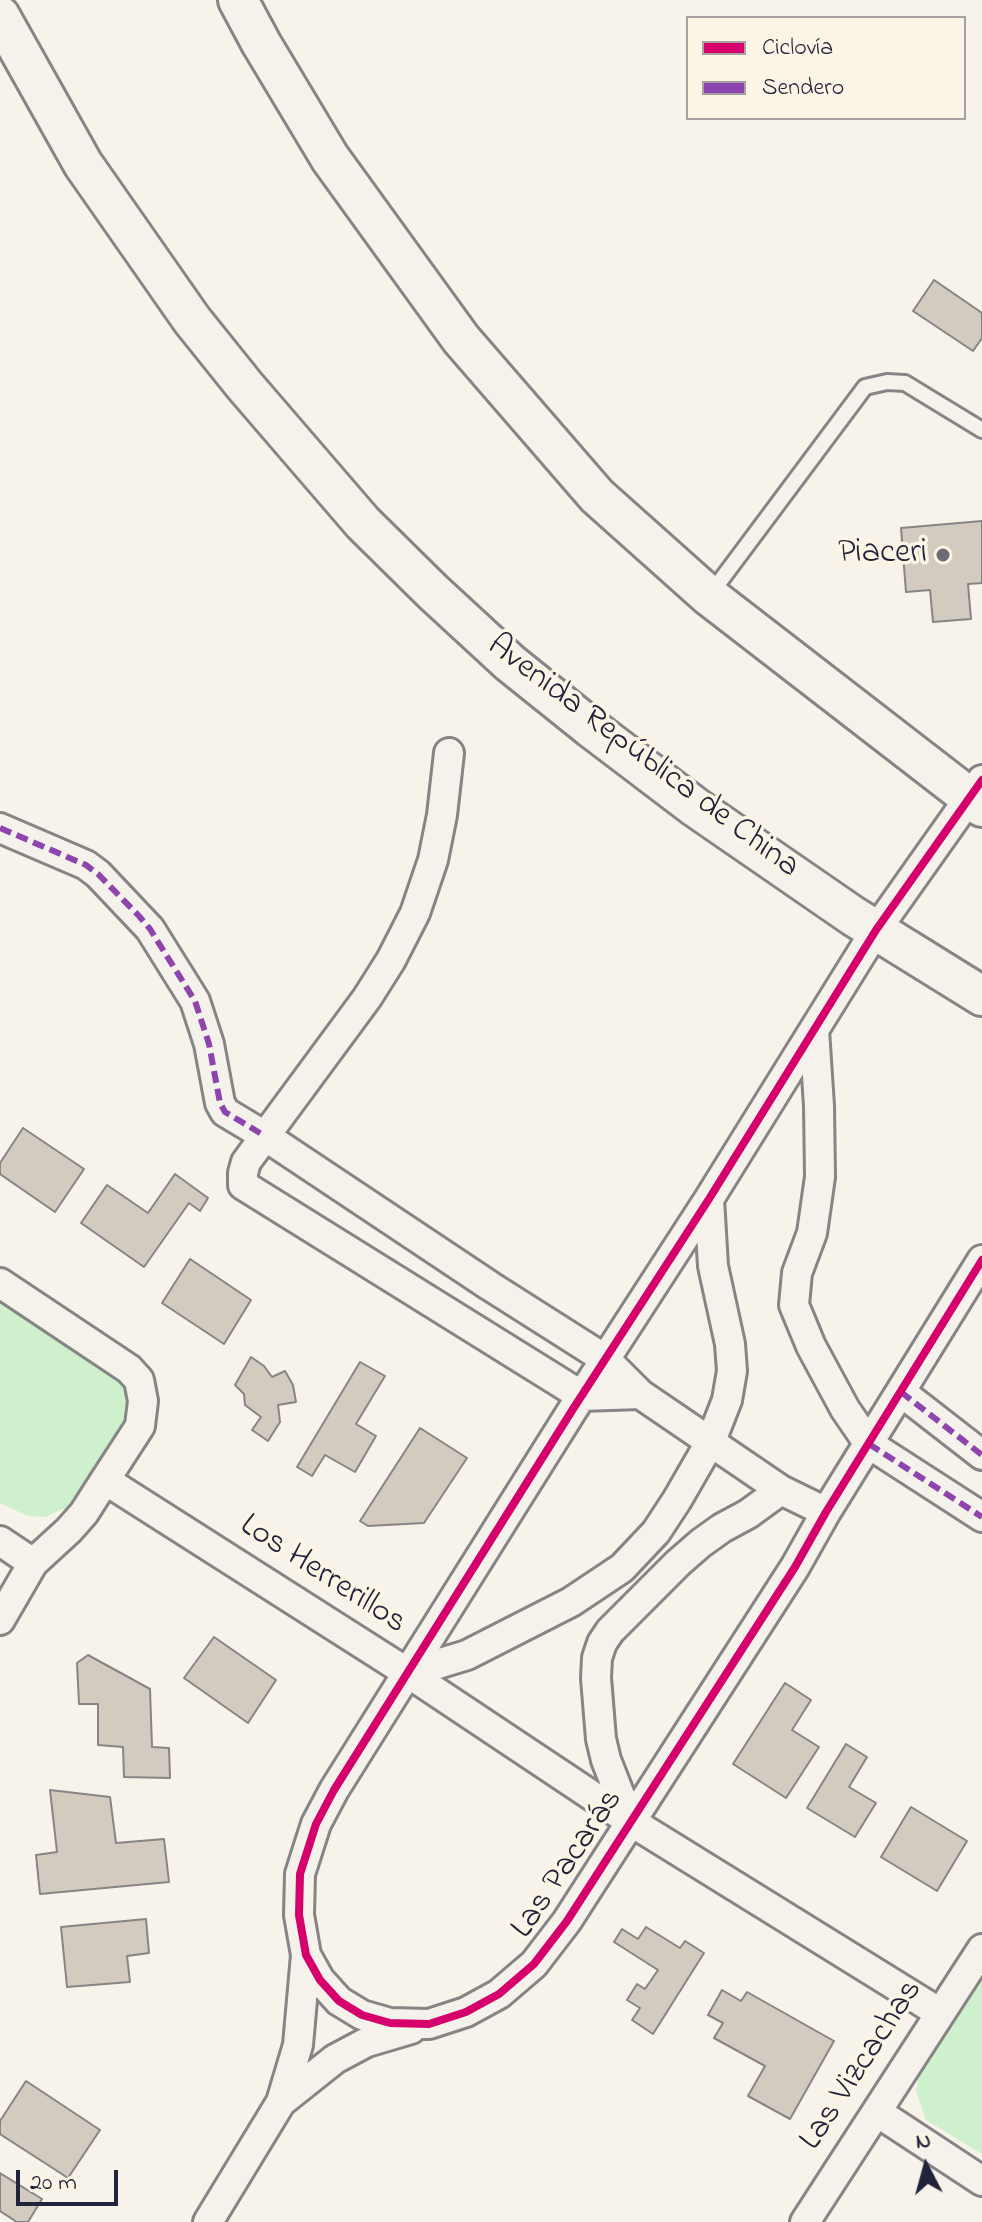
<!DOCTYPE html>
<meta charset="utf-8">
<style>
body{margin:0}
#map{position:relative;width:982px;height:2222px;overflow:hidden;background:#f7f3ea;font-family:"Indie Flower",sans-serif}
canvas{display:block}
.legend{position:absolute;left:686px;top:16px;width:280px;height:104px;box-sizing:border-box;background:#fcf5e5;border:2px solid #a5a1a1;margin:0;padding:10px 14px;list-style:none;font-size:24px;color:#22223b}
.legend li{display:flex;align-items:center;gap:16px;height:40px}
.legend b{width:40px;border:2px solid #a5a1a1}
.north{position:absolute;left:886px;top:2126px;width:80px;height:80px;-webkit-text-stroke:6px #fcf5e5;paint-order:stroke;rotate:354deg;font-size:22px;font-weight:700;line-height:32px;text-align:center;color:#22223b}
.north::after{content:'';display:block;margin:auto;width:28px;height:36px;background:#22223b;clip-path:polygon(50% 0,100% 100%,50% 72%,0 100%)}
.scale{position:absolute;left:16px;top:2170px;width:102px;height:36px;box-sizing:border-box;border:4px solid #22223b;border-top:0;padding-left:10px;font-size:24px;line-height:28px;white-space:nowrap;color:#22223b;-webkit-text-stroke:6px #fcf5e5;paint-order:stroke}
</style>
<div id="map">
<canvas width="982" height="2222"></canvas>
<ul class="legend">
<li><b style="height:10px;background:#d6006c"></b>Ciclovía</li>
<li><b style="height:10px;background:#8e44ad"></b>Sendero</li>
</ul>
<div class="north">N</div>
<div class="scale">20 m</div>
</div>
<script>
const c = document.querySelector('canvas').getContext('2d');
c.lineJoin = 'round';
function paint(path, color) { c.fillStyle = color; c.fill(path, 'evenodd'); }
const poly = rows => new Path2D(rows.map(r => 'M' + r).join(''));
function stroke(path, color, width, dash) { c.strokeStyle = color; c.lineWidth = width; c.lineCap = dash ? 'butt' : 'round'; c.setLineDash(dash || []); c.stroke(path); }
function label(font, color, halo, rows, align = 'center') {
  c.font = font + ' "Indie Flower",sans-serif'; c.lineWidth = 7; c.setLineDash([]); c.textBaseline = 'middle'; c.strokeStyle = halo; c.fillStyle = color; for (const [text, x, y, turn = 0] of rows) {
    c.save(); c.translate(x, y); c.rotate((+turn || 0) * Math.PI / 180); c.textAlign = isNaN(turn) ? turn : align; if (halo) c.strokeText(text, 0, 0); c.fillText(text, 0, 0); c.restore();
  }
}
paint(poly([
 [0,1301,116,1377,125,1388,129,1414,68,1507,45,1517,28,1516,0,1503],
 [982,1973,982,2154,926,2120,916,2091,920,2069]
]), '#cff0cd');
const building = poly([
 [934,280,982,313,982,338,973,351,913,311,934,280],
 [982,521,982,583,968,584,971,619,933,622,930,590,906,592,901,528,982,521],
 [23,1128,84,1169,55,1212,0,1174,0,1163,23,1128],
 [175,1174,208,1198,200,1211,189,1203,144,1267,81,1223,107,1185,148,1213,175,1174],
 [190,1259,251,1300,224,1344,162,1303,190,1259],
 [251,1357,264,1366,272,1377,285,1371,293,1385,296,1402,278,1405,280,1422,268,1441,252,1430,261,1417,245,1405,244,1394,235,1385,251,1357],
 [360,1362,385,1376,356,1424,376,1436,355,1472,325,1455,312,1476,297,1467,360,1362],
 [420,1428,467,1458,424,1523,368,1526,360,1521,420,1428],
 [214,1637,276,1680,248,1723,184,1678,214,1637],
 [88,1655,150,1689,152,1747,169,1748,170,1778,124,1777,123,1747,98,1745,98,1704,79,1704,77,1663,88,1655],
 [785,1683,811,1700,792,1730,819,1747,786,1798,733,1764,785,1683],
 [846,1744,867,1757,849,1787,876,1803,855,1837,807,1808,846,1744],
 [50,1790,110,1797,116,1843,164,1839,169,1882,40,1894,36,1855,57,1852,50,1790],
 [911,1807,967,1841,937,1891,881,1857,911,1807],
 [146,1919,149,1953,127,1956,130,1982,67,1987,61,1927,146,1919],
 [646,1927,680,1948,685,1941,704,1953,653,2034,632,2020,640,2008,627,2000,637,1984,645,1989,658,1970,614,1942,622,1929,638,1939,646,1927],
 [722,1990,741,2001,747,1992,834,2041,790,2119,748,2096,765,2066,714,2038,723,2023,708,2015,722,1990],
 [26,2081,100,2130,68,2178,0,2134,0,2121,26,2081],
 [0,2173,42,2199,28,2222,17,2222,0,2211,0,2173]
]);
paint(building, '#d3cbbf');
stroke(building, '#868485', 2);
const lane = poly([
 [709,596,865,387,887,382,905,383,982,430]
]);
const street = poly([
 [449,753,442,815,433,860,415,913,391,960,367,998,246,1162,243,1173,243,1185,582,1396,640,1394],
 [982,780,876,930,709,1199,573,1409,334,1790,316,1824,300,1874,299,1915,306,1955,320,1980,339,2001,362,2015,390,2023,429,2024,466,2012,499,1994,534,1964,567,1921,795,1567,826,1512,982,1260],
 [0,828,86,865,98,874,150,929,195,1001,209,1044,220,1103,225,1112,265,1136,490,1286,605,1359,640,1394,781,1490,826,1512],
 [814,1030,819,1106,820,1177,812,1233,797,1273,794,1305,811,1346,845,1409,869,1444,982,1517],
 [0,1283,129,1369,139,1380,143,1401,140,1426,105,1480,408,1673,630,1821,940,2013],
 [901,1392,982,1455],
 [0,1541,33,1563,69,1530,84,1513,105,1480],
 [0,1620,33,1563],
 [408,1673,467,1655,571,1602,622,1568,656,1532,677,1500,711,1441,727,1400,732,1371,730,1344,713,1266,709,1199],
 [630,1821,606,1760,601,1739,596,1678,597,1658,602,1643,610,1631,678,1563,701,1543,722,1528,748,1514,781,1490],
 [281,2102,335,2059,367,2042,411,2029],
 [877,2112,982,2181],
 [208,2222,281,2102,298,2045,306,1955],
 [805,2222,982,1949]
]);
const secondary = poly([
 [238,0,261,43,330,158,461,339,597,496,709,596,982,807],
 [0,16,83,164,192,320,245,386,363,523,433,592,510,663,591,728,695,807,853,916,982,996]
]);
stroke(lane, '#868485', 20);
stroke(street, '#868485', 34);
stroke(secondary, '#868485', 44);
stroke(lane, '#f5f2ec', 14);
stroke(street, '#f5f2ec', 28);
stroke(secondary, '#f5f2ec', 38);
stroke(poly([
 [0,828,86,865,98,874,139,916,150,929,195,1001,209,1044,220,1103,225,1112,265,1136],
 [901,1392,982,1455],
 [869,1444,982,1517]
]), '#8e44ad', 6, [12, 6]);
stroke(poly([
 [982,780,876,930,709,1199,573,1409,334,1790,316,1824,300,1874,299,1915,306,1955,320,1980,339,2001,362,2015,390,2023,429,2024,466,2012,499,1994,534,1964,567,1921,795,1567,826,1512,982,1260]
]), '#d6006c', 8);
for (const [x, y, r, color] of [
 [943,555,8,"#6d6b78"]
]) { const dot = new Path2D(); dot.arc(x, y, r, 0, 2 * Math.PI); c.fillStyle = color; c.fill(dot); stroke(dot, '#fcf5e5', 3); }
label('34px', '#22223b', '#fcf5e5', [
 ["Piaceri",927,555]
], 'right');
label('34px', '#22223b', '#fcf5e5', [
 ["Avenida República de China",642,758,37],
 ["Los Herrerillos",322,1576,33],
 ["Las Pacarás",569,1865,-56],
 ["Las Vizcachas",863,2066,-57]
]);
</script>
